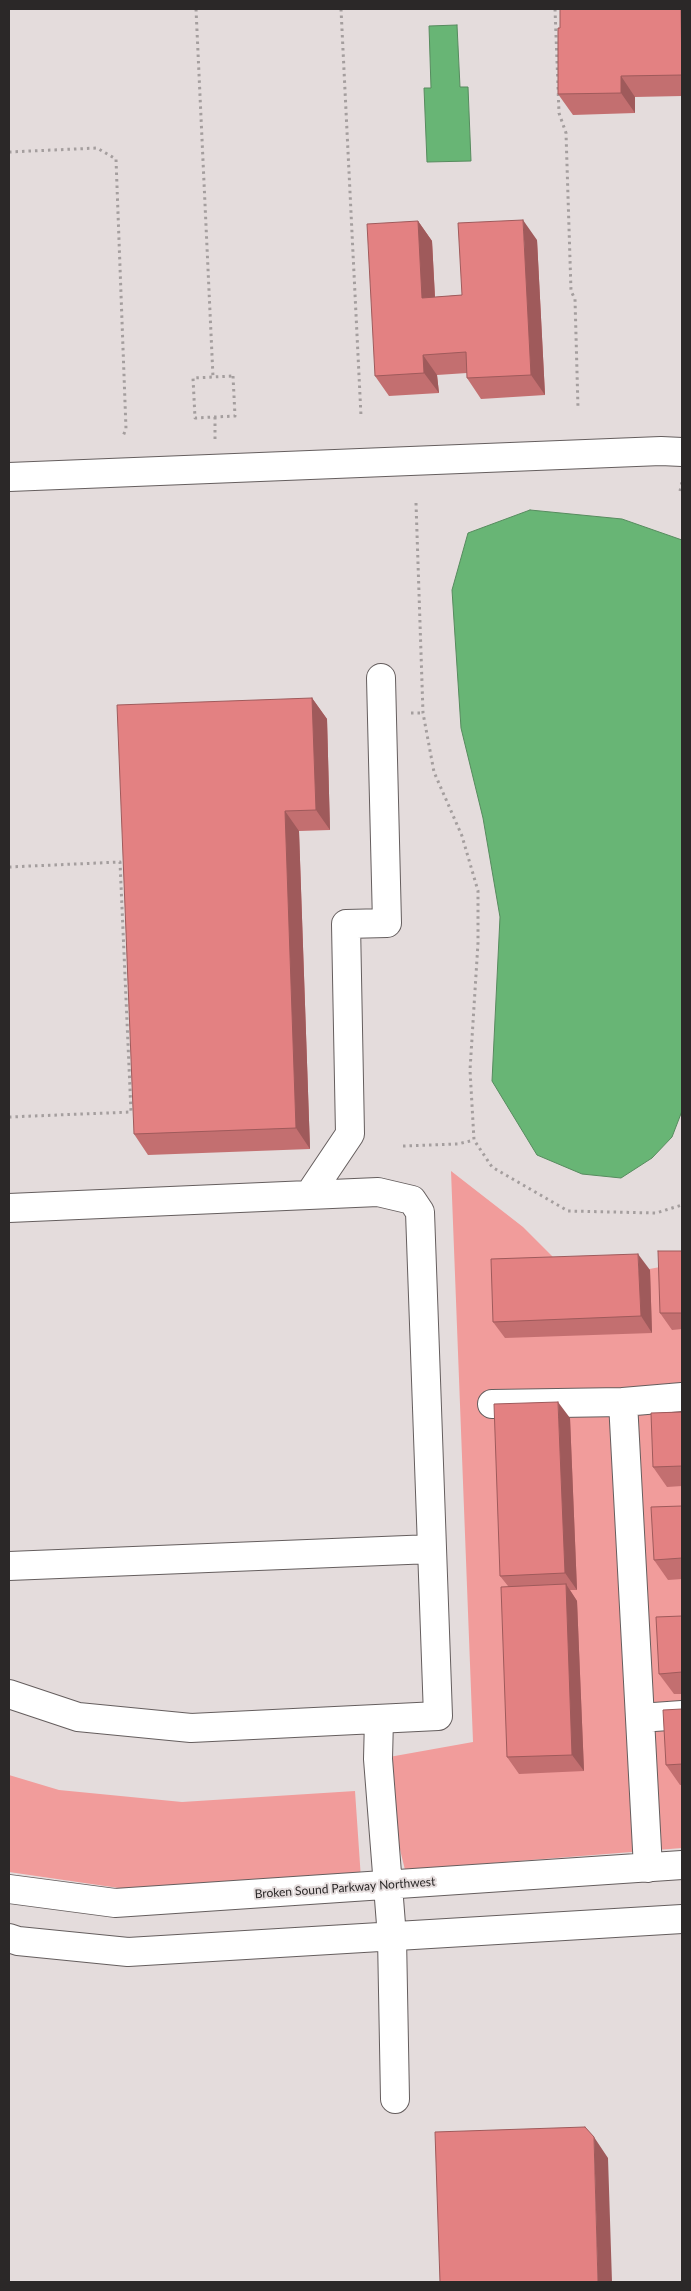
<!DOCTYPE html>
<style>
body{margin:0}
#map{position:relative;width:691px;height:2291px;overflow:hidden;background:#e4dcdc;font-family:Lato,sans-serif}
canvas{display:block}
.frame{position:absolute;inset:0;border:10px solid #2b2828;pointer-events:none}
</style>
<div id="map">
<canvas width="691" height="2291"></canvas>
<div class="frame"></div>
</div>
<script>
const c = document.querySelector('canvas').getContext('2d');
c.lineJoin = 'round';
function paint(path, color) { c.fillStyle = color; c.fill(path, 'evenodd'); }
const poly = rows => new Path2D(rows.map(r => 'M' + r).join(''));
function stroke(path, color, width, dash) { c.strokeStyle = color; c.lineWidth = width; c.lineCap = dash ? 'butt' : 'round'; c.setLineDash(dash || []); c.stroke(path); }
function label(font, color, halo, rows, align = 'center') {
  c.font = font + ' Lato,sans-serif'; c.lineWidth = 4; c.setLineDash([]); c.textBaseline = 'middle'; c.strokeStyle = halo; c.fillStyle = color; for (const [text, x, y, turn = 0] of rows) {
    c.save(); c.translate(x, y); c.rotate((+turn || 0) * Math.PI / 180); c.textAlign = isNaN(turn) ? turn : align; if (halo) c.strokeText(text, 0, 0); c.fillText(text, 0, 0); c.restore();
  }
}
paint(poly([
 [451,1171,523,1227,561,1265,633,1272,682,1263,682,1848,405,1870,378,1759,473,1742],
 [9,1775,59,1790,182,1802,355,1791,361,1879,160,1894,9,1872]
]), '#f19c9b');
const water = poly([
 [457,25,460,87,468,87,471,161,427,162,424,88,431,88,429,26,457,25],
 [530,510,622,519,682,540,682,1111,672,1137,652,1158,621,1178,582,1174,537,1155,492,1081,500,917,483,818,461,728,452,590,468,533,530,510]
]);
paint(water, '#68b575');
stroke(water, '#568b5e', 1);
const minor = poly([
 [9,477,661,451,682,452],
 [309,1195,350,1134,346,924,387,923,381,678],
 [9,1208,378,1192,412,1200,420,1212,438,1716,191,1728,78,1717,9,1694],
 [492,1404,623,1402],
 [9,1566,432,1549],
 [640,1718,682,1715],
 [379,1719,378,1759,392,1937,395,2099],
 [648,1868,623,1402,682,1397],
 [9,1889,115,1903,682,1865],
 [9,1938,18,1941,128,1952,682,1919]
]);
stroke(minor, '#655e5e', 30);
stroke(poly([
 [196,9,213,377],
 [341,9,361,416],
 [555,9,559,113,566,133,571,291,575,299,578,408],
 [9,152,97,148,116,159,126,429,123,436],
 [233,376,235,416,195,418,193,378,233,376],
 [215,417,215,439],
 [680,491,682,482],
 [416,503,423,713,434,772,462,836,478,891,478,943,470,1070,474,1140,492,1167,568,1211,656,1213,682,1205],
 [411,713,423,713],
 [9,867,120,862,131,1112,9,1117],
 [403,1146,458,1144,474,1140]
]), '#a49e9e', 3, [2.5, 4]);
stroke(minor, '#fff', 28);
paint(poly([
 [682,9,682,96,635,97,635,113,573,115,558,94,560,28],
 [418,221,432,241,435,297,462,295,537,240,545,395,481,399,467,378,467,373,437,375,439,393,389,396,375,376],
 [312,698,327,719,330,830,299,831,310,1149,148,1155,134,1134],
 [682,1251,682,1329,672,1330,660,1313],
 [650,1270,652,1333,505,1338,493,1322],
 [682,1412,682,1486,667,1487,653,1467],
 [570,1418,577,1590,570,1590,577,1601,584,1771,519,1774,507,1757,508,1586,500,1576],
 [682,1506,682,1579,668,1580,654,1560],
 [682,1616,682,1694,674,1694,659,1674],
 [682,1709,682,1785,680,1785,666,1765]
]), '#c36f70');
paint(poly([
 [621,76,635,97,635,113,621,93],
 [523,220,537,240,545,395,531,375],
 [418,221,432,241,436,318,422,298],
 [423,355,437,375,439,393,424,373],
 [312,698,327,719,330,830,316,810],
 [285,811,299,831,310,1149,296,1128],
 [638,1254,650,1270,652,1333,641,1316],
 [558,1402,570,1418,577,1590,565,1573],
 [566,1584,577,1601,584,1771,572,1755],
 [594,2137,608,2158,612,2282,598,2282]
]), '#9f5a5b');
const building = poly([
 [560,9,681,9,682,75,621,76,621,93,558,94,558,28,560,28,560,9],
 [523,220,531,375,467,378,466,352,423,355,424,373,375,376,367,224,418,221,422,298,462,295,458,223,523,220],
 [312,698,316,810,285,811,296,1128,134,1134,117,705,312,698],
 [658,1251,682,1251,682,1313,660,1313,658,1251],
 [638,1254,641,1316,493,1322,491,1259,638,1254],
 [558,1402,565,1573,500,1576,494,1404,558,1402],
 [682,1412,682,1466,653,1467,651,1413,682,1412],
 [682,1506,682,1558,654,1560,651,1507,682,1506],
 [566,1584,572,1755,507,1757,501,1587,566,1584],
 [682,1616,682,1672,659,1674,656,1617,682,1616],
 [682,1709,682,1764,666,1765,663,1710,682,1709],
 [585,2127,594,2137,598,2282,440,2282,435,2132,585,2127]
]);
paint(building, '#e38182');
stroke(building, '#9f5a5b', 1);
label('12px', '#2b2828', '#e4dcdc', [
 ["Broken Sound Parkway Northwest",345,1888,-4]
]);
</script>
